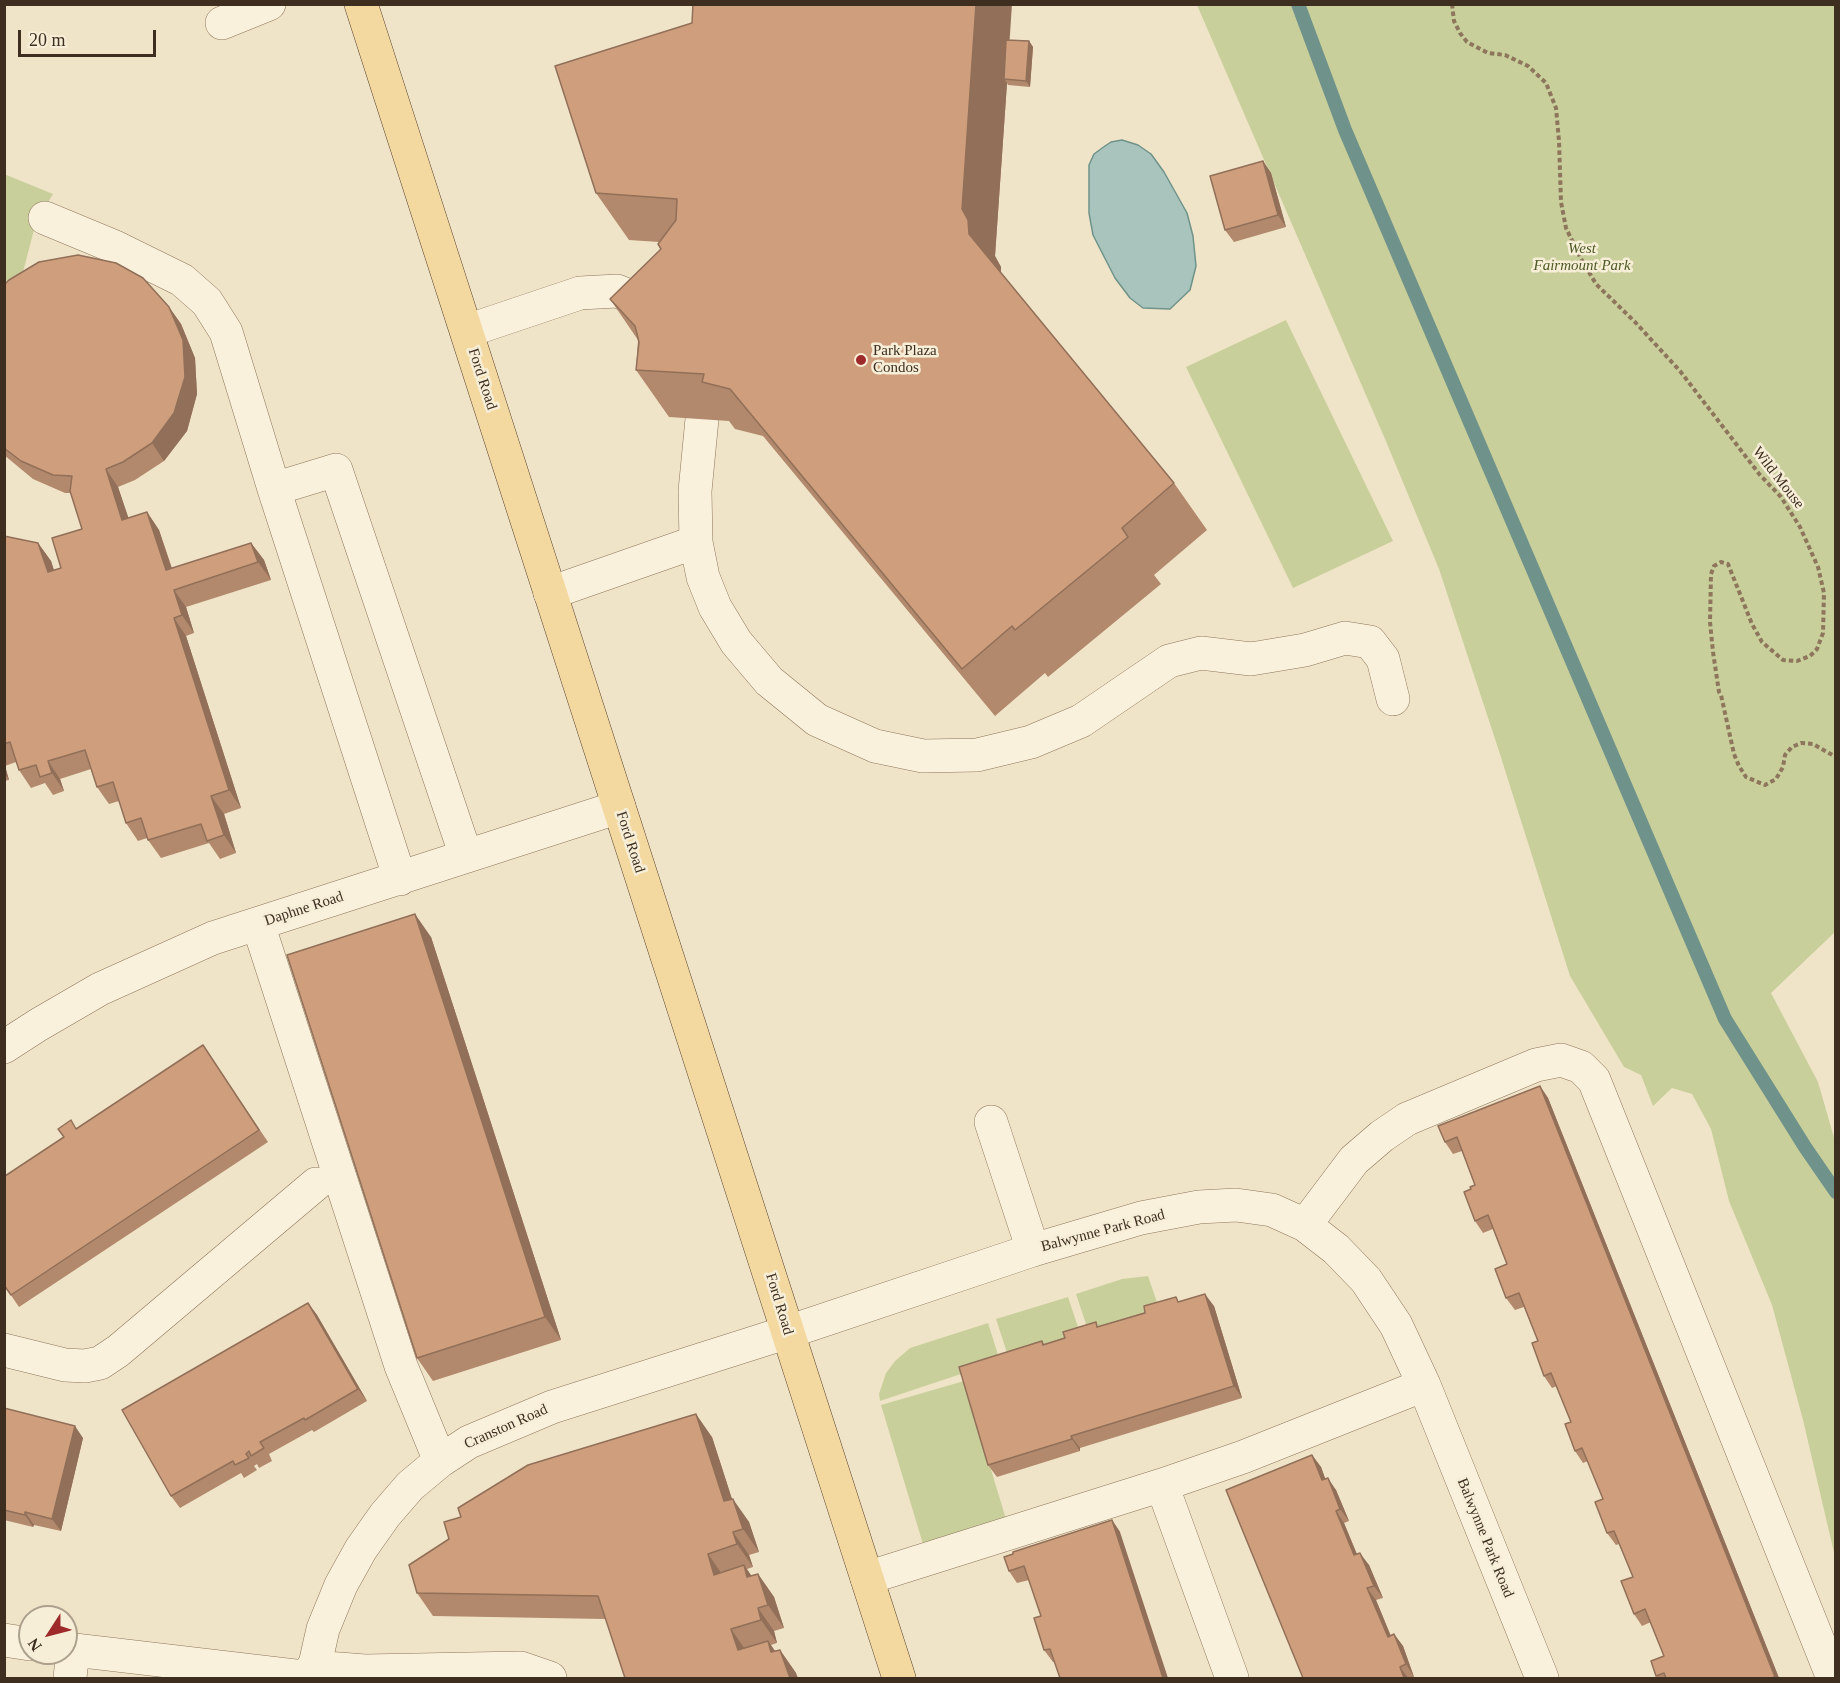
<!DOCTYPE html>
<style>
body{margin:0}
#map{position:relative;width:1840px;height:1683px;overflow:hidden;background:#f0e4c8;font-family:"Times New Roman",serif}
canvas{display:block}
.frame{position:absolute;inset:0;border:6px solid #3d2e20;pointer-events:none}
.north{position:absolute;left:18px;top:1605px;width:60px;height:60px;box-sizing:border-box;background:#f7eed8;border:2px solid #ada18e;border-radius:50%;rotate:234deg;font-size:16px;font-weight:700;line-height:24px;text-align:center;color:#3d2e20}
.north::after{content:'';display:block;margin:auto;width:21px;height:27px;background:#9e2a2b;clip-path:polygon(50% 0,100% 100%,50% 72%,0 100%)}
.scale{position:absolute;left:18px;top:30px;width:138px;height:27px;box-sizing:border-box;border:3px solid #3d2e20;border-top:0;padding-left:8px;font-size:18px;line-height:21px;white-space:nowrap;color:#3d2e20;-webkit-text-stroke:4px #f7eed8;paint-order:stroke}
</style>
<div id="map">
<canvas width="1840" height="1683"></canvas>
<div class="frame"></div>
<div class="north">N</div>
<div class="scale">20 m</div>
</div>
<script>
const c = document.querySelector('canvas').getContext('2d');
c.lineJoin = 'round';
function paint(path, color) { c.fillStyle = color; c.fill(path, 'evenodd'); }
const poly = rows => new Path2D(rows.map(r => 'M' + r).join(''));
function stroke(path, color, width, dash) { c.strokeStyle = color; c.lineWidth = width; c.lineCap = dash ? 'butt' : 'round'; c.setLineDash(dash || []); c.stroke(path); }
function label(font, color, halo, rows, align = 'center') {
  c.font = font + ' "Times New Roman",serif'; c.lineWidth = 5; c.setLineDash([]); c.textBaseline = 'middle'; c.strokeStyle = halo; c.fillStyle = color; for (const [text, x, y, turn = 0] of rows) {
    c.save(); c.translate(x, y); c.rotate((+turn || 0) * Math.PI / 180); c.textAlign = isNaN(turn) ? turn : align; if (halo) c.strokeText(text, 0, 0); c.fillText(text, 0, 0); c.restore();
  }
}
paint(poly([
 [1197,5,1835,5,1835,932,1771,993,1818,1082,1835,1141,1835,1557,1803,1420,1772,1305,1729,1201,1711,1129,1692,1094,1672,1088,1653,1106,1641,1075,1624,1067,1570,976,1498,748,1439,569,1385,439],
 [4,174,53,194,36,222,22,276,11,282,5,281],
 [1286,320,1393,541,1293,588,1186,367],
 [1148,1276,1160,1311,1089,1333,1076,1294,1122,1279],
 [1068,1297,1081,1336,1009,1359,996,1319],
 [988,1323,1000,1361,880,1401,879,1394,886,1373,895,1361,910,1348],
 [964,1381,1006,1519,923,1544,881,1405]
]), '#c9cf9b');
const water = poly([
 [1122,140,1138,145,1151,154,1164,172,1187,213,1193,236,1196,266,1190,290,1170,309,1143,308,1130,298,1115,278,1093,235,1089,213,1089,165,1094,154,1105,146,1111,142,1122,140]
]);
paint(water, '#a9c4bc');
stroke(water, '#6f938a', 1.5);
stroke(poly([
 [1298,4,1345,130,1725,1019,1805,1147,1836,1192]
]), '#6f938a', 14);
const minor = poly([
 [222,23,269,4],
 [45,218,115,247,182,280,207,302,226,332,274,489],
 [467,331,580,293,617,291,654,306,659,310],
 [702,419,695,491,696,542,703,577,715,607,736,642,769,681,817,720,875,746,923,756,977,755,1031,742,1081,721,1169,661,1201,653,1251,659,1305,650,1345,638,1370,642,1383,659,1393,699],
 [550,593,696,542],
 [400,879,274,489,336,470,466,856],
 [258,924,401,1366,440,1461],
 [4,1047,38,1025,100,989,213,938,619,807],
 [991,1122,1033,1250],
 [1305,1225,1354,1160,1382,1136,1407,1119,1536,1065,1561,1060,1581,1067,1594,1080,1833,1678],
 [4,1350,65,1365,85,1366,100,1363,118,1351,316,1184],
 [1162,1485,1232,1678],
 [867,1578,1162,1485,1243,1457,1424,1385],
 [4,1640,30,1644],
 [66,1649,312,1678],
 [313,1667,365,1671,521,1668,550,1678],
 [70,1678,73,1650],
 [312,1678,323,1629,341,1585,361,1549,385,1515,410,1486,440,1461,469,1442,552,1407,788,1332,1033,1250,1141,1218,1199,1207,1236,1205,1272,1210,1305,1225,1336,1249,1366,1280,1396,1325,1424,1385,1542,1678]
]);
const major = poly([
 [361,4,899,1678]
]);
stroke(minor, '#8d765c', 34);
stroke(major, '#5b4430', 34);
stroke(poly([
 [1452,4,1454,21,1460,33,1467,42,1488,53,1505,55,1528,66,1546,83,1556,108,1559,141,1561,202,1566,228,1580,257,1596,284,1635,322,1680,371,1760,475,1781,497,1800,527,1818,567,1824,593,1823,633,1817,649,1810,656,1797,661,1783,660,1762,642,1752,624,1728,564,1721,562,1714,566,1711,574,1710,622,1713,652,1719,692,1721,695,1734,754,1739,766,1746,777,1765,785,1776,779,1783,767,1785,755,1792,747,1801,743,1813,744,1836,757]
]), '#8d765c', 4, [4.5, 3]);
stroke(minor, '#faf1dc', 33);
stroke(major, '#f3d9a0', 33);
paint(poly([
 [1010,40,1029,41,1033,47,1030,87,1008,85,1007,83,995,256,1001,267,1001,273,1174,483,1207,530,1154,575,1161,584,1048,677,1045,673,995,716,763,436,735,429,729,421,669,417,636,370,638,340,610,299,661,249,659,242,629,240,596,193],
 [1263,161,1271,173,1286,227,1234,242,1225,230],
 [4,285,169,307,181,324,195,358,197,394,187,431,164,461,135,480,118,487,128,518,147,512,159,530,172,568,251,543,264,560,271,580,186,607,194,633,186,636,241,808,224,814,236,853,220,859,209,843,161,858,148,840,147,838,138,841,126,823,119,801,109,804,97,787,91,769,60,779,64,791,53,795,45,783,31,788,19,770,16,762,5,766,9,780,4,781,4,536,38,543,51,561,54,570,61,568,82,529,71,493,65,493,33,479,4,455],
 [431,937,561,1340,433,1381,417,1358],
 [203,1045,268,1142,19,1307,4,1285,5,1176],
 [1540,1086,1548,1098,1779,1678,1658,1678,1656,1676,1664,1656,1651,1622,1642,1626,1634,1614,1633,1577,1619,1544,1616,1545,1607,1533,1603,1499,1588,1461,1583,1463,1575,1451,1571,1422,1557,1386,1552,1388,1544,1376,1538,1341,1524,1307,1515,1310,1506,1298,1507,1264,1493,1229,1483,1233,1475,1221,1471,1189,1475,1185,1462,1151,1453,1154,1445,1142],
 [1180,1301,1214,1306,1242,1398,1080,1448,1080,1451,997,1477,988,1465,1042,1341,1044,1344],
 [308,1303,317,1315,367,1401,314,1432,312,1430,269,1454,272,1461,259,1468,257,1464,254,1466,257,1470,244,1478,241,1473,180,1508,171,1496],
 [4,1408,83,1438,61,1531,34,1525,33,1527,4,1520],
 [712,1437,732,1499,749,1522,759,1552,749,1555,753,1567,747,1569,751,1576,758,1574,774,1597,784,1628,774,1631,777,1643,771,1645,775,1651,780,1650,796,1673,605,1619,433,1616,417,1593],
 [1312,1455,1321,1467,1325,1478,1336,1490,1349,1521,1344,1523,1357,1554,1369,1565,1383,1598,1376,1600,1391,1636,1394,1634,1403,1646,1414,1677,1409,1678,1303,1678],
 [1112,1520,1120,1532,1054,1662,1053,1662,1044,1650,1041,1616,1029,1580,1017,1583,1009,1571]
]), '#b2896c');
paint(poly([
 [976,4,1012,4,1007,79,1004,79,1007,83,995,256,1001,267,1001,281,969,234,962,209],
 [1029,41,1033,47,1030,87,1026,81],
 [1263,161,1271,173,1286,227,1278,215],
 [169,307,181,324,195,358,197,394,187,431,164,461,152,443],
 [106,469,118,487,135,537,122,520],
 [147,512,159,530,178,588,166,570],
 [38,543,51,561,60,590,48,572],
 [251,543,264,560,271,580,258,562],
 [174,590,186,607,194,633,182,615],
 [174,618,186,636,241,808,229,790],
 [48,761,60,779,64,791,52,773],
 [4,766,5,766,9,780,4,773],
 [211,796,224,814,236,853,224,835],
 [415,914,431,937,561,1340,545,1317],
 [1540,1086,1548,1098,1779,1678,1776,1678,1775,1677],
 [1205,1294,1214,1306,1242,1398,1234,1386],
 [308,1303,317,1315,367,1401,358,1389],
 [696,1414,712,1437,740,1524,724,1501],
 [75,1426,83,1438,61,1531,52,1519],
 [1071,1436,1080,1448,1080,1451,1072,1439],
 [1312,1455,1321,1467,1330,1492,1322,1480],
 [1328,1478,1336,1490,1349,1521,1340,1509],
 [733,1499,749,1522,759,1552,743,1529],
 [1336,1511,1344,1523,1362,1567,1354,1555],
 [25,1512,34,1525,33,1527,25,1515],
 [1112,1520,1120,1532,1168,1678,1163,1678],
 [733,1532,749,1555,753,1567,737,1544],
 [1360,1553,1369,1565,1383,1598,1374,1586],
 [708,1554,724,1577,714,1575],
 [744,1565,760,1588,747,1577],
 [758,1574,774,1597,784,1628,768,1605],
 [1367,1588,1376,1600,1396,1649,1388,1637],
 [758,1608,774,1631,777,1643,761,1620],
 [731,1629,747,1652,738,1650],
 [1394,1634,1403,1646,1414,1677,1406,1664],
 [768,1641,784,1664,771,1652],
 [780,1650,796,1673,798,1678,790,1678],
 [1400,1667,1408,1678,1404,1678]
]), '#916f58');
const building = poly([
 [693,4,976,4,962,209,968,220,969,234,1174,483,1122,528,1128,537,1015,630,1012,626,962,669,730,389,702,382,704,374,636,370,639,342,635,326,610,299,661,249,658,244,676,220,677,199,596,193,555,66,692,23,693,4],
 [1006,40,1029,41,1026,81,1004,79,1006,40],
 [1263,161,1278,215,1225,230,1210,176,1263,161],
 [78,255,116,263,143,278,169,307,183,340,185,377,174,413,152,443,123,462,106,469,122,520,147,512,166,570,251,543,258,562,174,590,182,615,174,618,229,790,211,796,224,835,207,841,201,824,148,840,141,818,126,823,113,782,97,787,85,750,48,761,52,773,40,777,36,765,19,770,10,742,4,744,4,536,38,543,48,572,61,568,52,538,82,529,70,491,72,476,53,475,21,461,4,448,4,285,9,280,39,262,78,255],
 [415,914,545,1317,417,1358,287,955,415,914],
 [203,1045,259,1130,11,1295,4,1285,4,1175,5,1176,64,1137,58,1129,71,1120,76,1129,203,1045],
 [1540,1086,1775,1677,1771,1678,1666,1678,1664,1673,1656,1676,1651,1661,1664,1656,1645,1609,1634,1614,1621,1581,1633,1577,1614,1531,1607,1533,1595,1502,1603,1499,1582,1448,1575,1451,1565,1424,1571,1422,1551,1373,1544,1376,1532,1343,1538,1341,1519,1293,1506,1298,1495,1269,1507,1264,1488,1215,1475,1221,1464,1192,1471,1189,1470,1187,1475,1185,1457,1137,1445,1142,1438,1126,1540,1086],
 [1205,1294,1234,1386,1071,1436,1072,1439,988,1465,959,1367,1042,1341,1043,1345,1065,1338,1063,1332,1096,1322,1097,1327,1145,1313,1144,1306,1176,1297,1178,1302,1205,1294],
 [308,1303,358,1389,305,1420,304,1418,260,1442,264,1448,251,1456,249,1451,246,1454,249,1458,235,1465,233,1461,171,1496,122,1410,308,1303],
 [4,1408,75,1426,52,1519,25,1512,25,1515,4,1510,4,1408],
 [696,1414,724,1501,733,1499,743,1529,733,1532,737,1544,708,1554,714,1575,744,1565,747,1577,758,1574,768,1605,758,1608,761,1620,731,1629,738,1650,768,1641,771,1652,780,1650,790,1678,625,1678,598,1596,417,1593,409,1565,449,1539,444,1522,461,1517,458,1508,528,1465,696,1414],
 [1312,1455,1322,1480,1328,1478,1340,1509,1336,1511,1354,1555,1360,1553,1374,1586,1367,1588,1388,1637,1394,1634,1406,1664,1400,1667,1404,1678,1303,1678,1226,1490,1312,1455],
 [1112,1520,1163,1678,1060,1678,1050,1649,1044,1650,1034,1618,1041,1616,1024,1566,1009,1571,1004,1557,1013,1554,1013,1552,1112,1520]
]);
paint(building, '#cf9f7d');
stroke(building, '#916f58', 1.5);
for (const [x, y, r, color] of [
 [861,360,6,"#9e2a2b"]
]) { const dot = new Path2D(); dot.arc(x, y, r, 0, 2 * Math.PI); c.fillStyle = color; c.fill(dot); stroke(dot, '#f7eed8', 2); }
label('italic 15px', '#4d5a26', '#f7eed8', [
 ["West",1582,249],
 ["Fairmount Park",1582,266]
]);
label('15px', '#3d2e20', '#f7eed8', [
 ["Park Plaza",873,351],
 ["Condos",873,368]
], 'left');
label('15px', '#3d2e20', '#f7eed8', [
 ["Ford Road",482,379,72],
 ["Wild Mouse",1778,478,52],
 ["Ford Road",630,842,72],
 ["Daphne Road",304,909,-18],
 ["Balwynne Park Road",1103,1231,-15],
 ["Ford Road",779,1304,73],
 ["Cranston Road",506,1427,-24],
 ["Balwynne Park Road",1485,1538,68]
]);
</script>
